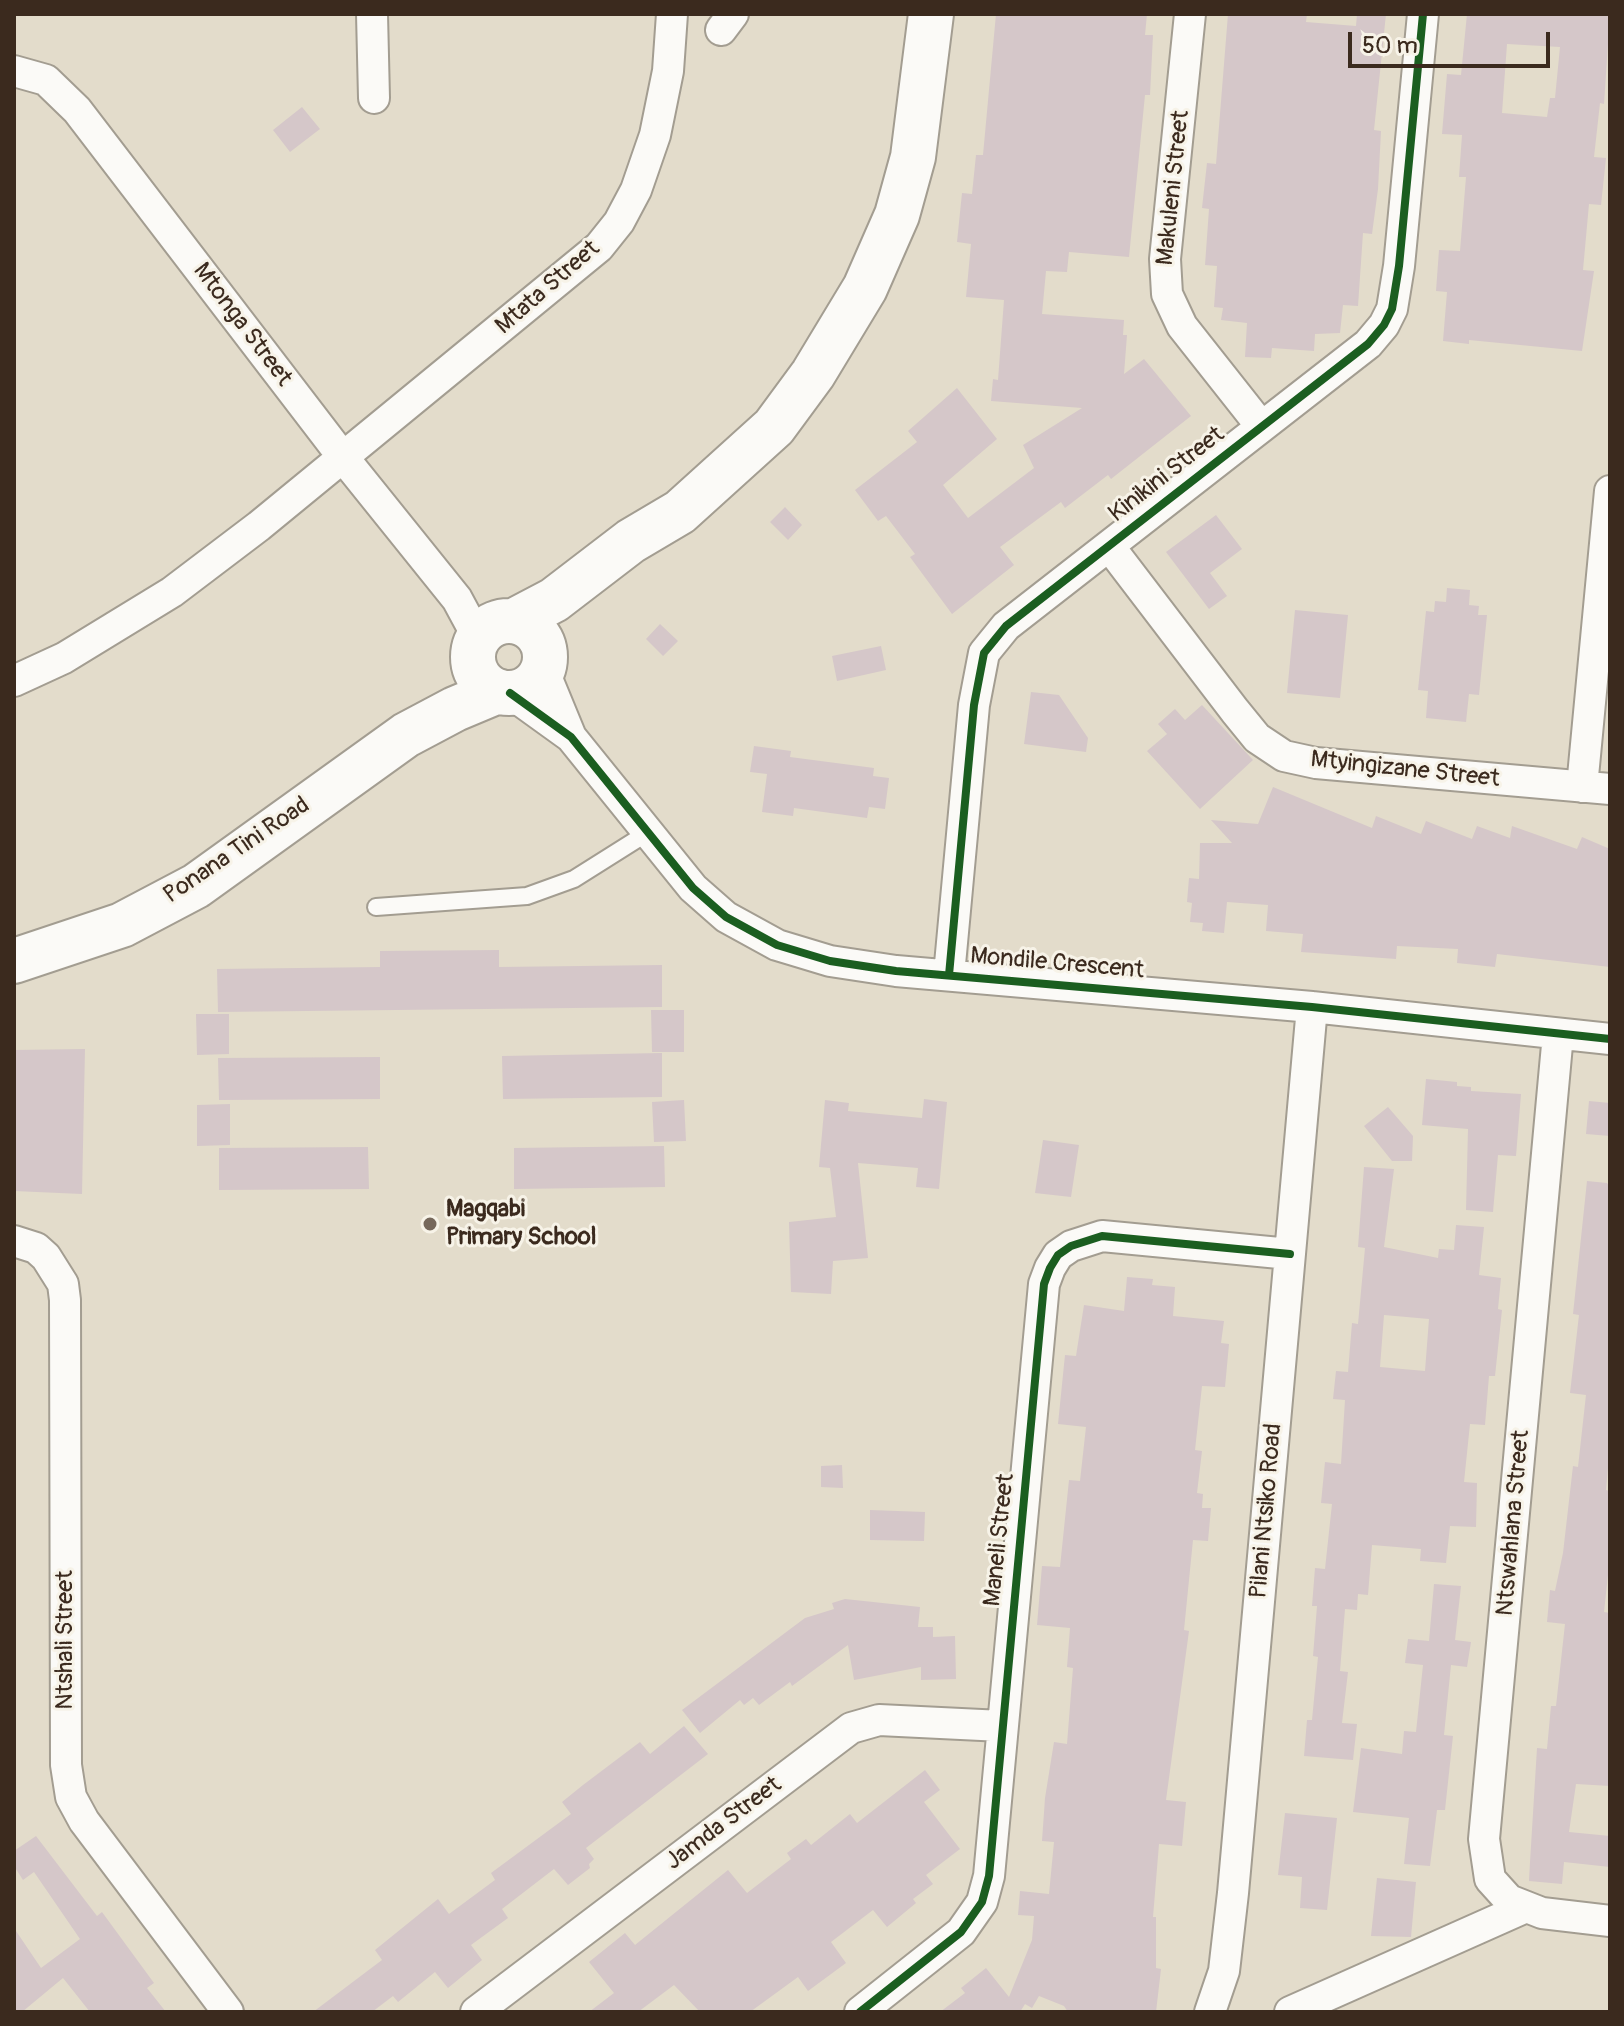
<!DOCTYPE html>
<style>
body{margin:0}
#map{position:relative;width:1624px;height:2026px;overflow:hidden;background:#e3dccb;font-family:Pangolin,sans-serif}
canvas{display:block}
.frame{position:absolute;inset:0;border:16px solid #3b2a1e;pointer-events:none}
.scale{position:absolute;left:1348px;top:32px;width:202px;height:36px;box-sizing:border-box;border:4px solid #3b2a1e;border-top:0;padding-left:10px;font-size:24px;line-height:28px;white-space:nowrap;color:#3b2a1e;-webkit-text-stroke:6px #f7f3e8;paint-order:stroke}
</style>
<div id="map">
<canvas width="1624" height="2026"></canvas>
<div class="frame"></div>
<div class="scale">50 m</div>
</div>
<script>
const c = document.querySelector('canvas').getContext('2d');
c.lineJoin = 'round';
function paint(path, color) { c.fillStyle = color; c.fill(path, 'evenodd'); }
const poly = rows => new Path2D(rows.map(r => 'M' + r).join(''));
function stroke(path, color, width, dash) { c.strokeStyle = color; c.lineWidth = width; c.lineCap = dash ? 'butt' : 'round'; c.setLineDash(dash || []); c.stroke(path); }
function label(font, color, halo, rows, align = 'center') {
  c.font = font + ' Pangolin,sans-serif'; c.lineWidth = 6; c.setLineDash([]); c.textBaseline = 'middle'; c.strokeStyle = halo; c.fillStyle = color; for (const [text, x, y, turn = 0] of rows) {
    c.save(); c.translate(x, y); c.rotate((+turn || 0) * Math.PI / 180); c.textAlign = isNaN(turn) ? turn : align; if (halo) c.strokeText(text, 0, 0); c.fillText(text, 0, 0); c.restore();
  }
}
paint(poly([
 [996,14,1147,14,1145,35,1153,35,1150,95,1145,95,1129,257,1069,252,1067,272,1046,271,1042,314,1124,320,1123,335,1127,335,1124,374,1144,359,1191,416,1111,479,1108,475,1065,508,1061,502,1000,547,1014,565,952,614,910,557,915,554,886,516,878,521,855,490,917,442,908,431,957,388,997,439,943,485,968,518,1034,468,1023,445,1082,408,991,401,993,379,998,380,1004,300,966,297,971,244,957,242,962,193,972,194,976,155,983,155],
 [1228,14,1307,14,1306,22,1356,26,1357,14,1386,14,1374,130,1381,131,1378,189,1372,234,1363,233,1358,306,1343,305,1340,333,1315,334,1314,351,1272,348,1271,358,1245,357,1247,323,1221,320,1223,308,1214,307,1217,266,1205,265,1209,209,1202,208,1207,163,1216,164],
 [1467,14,1610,14,1604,104,1600,103,1594,157,1606,158,1601,205,1589,204,1583,270,1594,271,1582,351,1469,340,1469,344,1443,341,1447,292,1436,291,1439,250,1460,251,1466,177,1459,177,1462,135,1442,134,1447,74,1461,75],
 [1507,44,1560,47,1555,98,1550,98,1547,117,1502,113],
 [302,107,320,129,290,152,273,130],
 [785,507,802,525,788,540,770,522],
 [1216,515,1242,549,1210,573,1227,596,1209,609,1166,552],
 [1447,588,1470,590,1469,605,1479,606,1478,615,1487,615,1479,695,1469,694,1466,722,1426,718,1428,691,1418,690,1426,611,1434,612,1435,601,1446,602],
 [1295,610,1348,615,1340,698,1287,693],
 [660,624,678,641,663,656,646,639],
 [881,646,886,670,837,681,832,656],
 [1031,692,1059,695,1088,738,1086,752,1024,744],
 [1202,705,1253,760,1200,809,1147,751,1167,734,1158,724,1175,709,1185,720],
 [754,746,791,751,790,757,874,768,873,776,889,778,885,809,869,807,867,818,794,808,793,816,762,812,767,774,750,772],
 [1273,787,1372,828,1376,816,1421,834,1426,821,1472,839,1477,826,1510,838,1512,826,1577,849,1582,837,1610,849,1610,967,1497,954,1495,967,1457,963,1458,949,1397,946,1396,959,1301,952,1303,934,1266,931,1268,905,1227,902,1224,933,1202,931,1203,923,1190,922,1192,903,1187,902,1189,878,1199,879,1200,843,1232,843,1211,820,1258,824],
 [499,950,499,967,662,965,662,1007,218,1012,217,969,380,967,380,951],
 [651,1010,684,1010,684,1052,652,1052],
 [196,1014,229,1014,229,1054,197,1055],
 [85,1049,82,1194,14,1191,14,1050],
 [662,1053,662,1097,503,1099,502,1056],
 [380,1057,380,1099,219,1100,218,1058],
 [1426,1079,1457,1082,1457,1086,1471,1087,1471,1091,1521,1094,1516,1156,1498,1155,1493,1212,1466,1210,1468,1129,1422,1125],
 [924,1099,947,1102,939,1189,916,1187,918,1168,858,1163,868,1258,833,1261,831,1294,791,1292,789,1222,836,1217,830,1168,819,1167,825,1100,849,1103,848,1111,922,1118],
 [684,1100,686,1141,654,1142,652,1102],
 [1589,1101,1610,1103,1610,1136,1586,1134],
 [230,1104,230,1145,197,1146,197,1105],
 [1388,1107,1413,1136,1412,1161,1392,1161,1364,1126],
 [1043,1140,1079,1145,1071,1197,1035,1193],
 [664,1146,665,1187,514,1189,514,1148],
 [368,1147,369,1189,219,1190,219,1148],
 [1364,1167,1394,1169,1384,1247,1438,1258,1439,1249,1454,1250,1456,1225,1484,1227,1479,1275,1501,1278,1498,1309,1502,1310,1495,1376,1489,1376,1485,1425,1470,1424,1464,1482,1477,1483,1476,1527,1450,1526,1446,1563,1420,1561,1421,1549,1372,1545,1368,1595,1358,1594,1357,1610,1345,1609,1340,1671,1348,1672,1342,1723,1357,1724,1353,1760,1304,1756,1307,1720,1312,1720,1318,1657,1313,1656,1317,1606,1312,1606,1315,1568,1325,1569,1332,1504,1321,1503,1325,1462,1341,1464,1345,1400,1333,1399,1336,1371,1348,1372,1352,1323,1358,1324,1365,1248,1358,1247],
 [1384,1315,1429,1319,1425,1371,1380,1367],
 [1587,1181,1607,1183,1610,1188,1610,1446,1606,1490,1610,1491,1610,1556,1604,1612,1610,1613,1610,1786,1576,1784,1569,1832,1610,1836,1610,1867,1564,1862,1562,1884,1529,1881,1530,1862,1537,1748,1547,1749,1551,1706,1556,1706,1565,1624,1547,1622,1550,1590,1555,1591,1563,1553,1573,1466,1578,1467,1586,1395,1570,1393,1579,1315,1573,1314],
 [1127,1277,1153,1279,1152,1285,1175,1287,1173,1316,1224,1321,1221,1343,1229,1344,1225,1387,1202,1386,1195,1450,1202,1451,1197,1493,1203,1494,1202,1508,1211,1508,1208,1541,1193,1540,1184,1630,1189,1631,1166,1800,1186,1802,1182,1846,1159,1844,1153,1917,1156,1917,1156,1968,1161,1969,1156,2012,1068,2012,1064,2006,1039,1996,1032,2008,1025,2004,1020,2012,940,2012,965,1993,961,1988,986,1968,1009,1997,1032,1940,1034,1916,1018,1915,1020,1891,1049,1894,1054,1842,1042,1841,1045,1798,1054,1742,1067,1744,1073,1668,1067,1667,1070,1628,1037,1625,1042,1566,1060,1567,1069,1480,1080,1481,1086,1427,1058,1424,1065,1355,1076,1356,1084,1305,1124,1311],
 [842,1465,843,1488,821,1487,821,1466],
 [870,1510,925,1512,924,1541,870,1540],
 [1434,1584,1461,1586,1455,1640,1471,1642,1467,1667,1451,1665,1444,1735,1453,1736,1445,1810,1437,1810,1430,1866,1404,1864,1409,1818,1353,1812,1361,1748,1402,1754,1404,1731,1416,1732,1423,1665,1405,1663,1408,1639,1429,1641],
 [845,1599,920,1607,918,1627,933,1627,933,1637,955,1636,956,1679,921,1680,921,1667,854,1680,848,1645,792,1686,790,1682,759,1705,753,1698,744,1705,740,1700,700,1733,682,1710,805,1618,834,1609,832,1603],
 [684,1726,708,1754,586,1848,594,1859,589,1864,590,1868,568,1885,554,1869,502,1909,508,1918,471,1945,482,1960,448,1988,435,1972,398,2002,393,1996,372,2012,313,2012,382,1960,375,1950,438,1899,449,1914,495,1880,491,1873,571,1814,562,1802,583,1785,640,1742,650,1754],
 [925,1770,940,1790,924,1802,960,1849,926,1875,933,1884,913,1899,916,1903,887,1927,873,1910,831,1942,846,1963,808,1991,798,1977,750,2012,700,2012,674,1985,638,2012,589,2012,614,1993,589,1962,625,1933,635,1945,728,1870,747,1893,791,1859,787,1853,806,1839,811,1845,850,1814,857,1823],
 [1285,1813,1337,1818,1327,1910,1300,1908,1302,1877,1278,1875],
 [36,1836,97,1916,102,1912,154,1983,147,1988,166,2012,90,2012,63,1978,22,2012,14,2012,14,1928,41,1968,80,1939,34,1872,23,1880,14,1866,14,1851],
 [1377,1878,1416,1882,1411,1937,1371,1936]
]), '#d5c7c9');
const lane = poly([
 [376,907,527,896,574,879,647,833]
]);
const street = poly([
 [372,14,374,98],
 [1190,14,1165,259,1167,294,1182,326,1261,426],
 [721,30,733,14],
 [14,71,46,80,77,110,342,456,457,599,478,638],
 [1109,546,1235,711,1257,738,1284,756,1316,763,1610,789],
 [543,669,571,737],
 [14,681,64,658,172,592,259,526,599,247,619,222,636,190,655,135,668,71,672,14],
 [510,693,571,737,693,888,726,917,777,945,830,961,896,971,1312,1007,1610,1039],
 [1582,787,1610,491],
 [949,975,974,705,984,653,1006,626,1368,344,1384,325,1392,309,1399,266,1423,14],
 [1558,1034,1484,1839,1490,1879,1509,1900,1542,1913,1610,1921],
 [14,1241,36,1248,46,1257,63,1284,65,1300,66,1765,71,1797,84,1821,228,2012],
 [476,2012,851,1728,879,1720,1002,1726],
 [860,2012,961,1932,982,1902,989,1876,1044,1284,1050,1268,1058,1255,1071,1246,1102,1236,1290,1254],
 [1210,2012,1224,1971,1233,1893,1312,1007],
 [1290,2012,1526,1907]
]);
const secondary = poly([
 [514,621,554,600,631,541,680,512,774,427,813,374,865,288,897,215,913,157,931,14],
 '473 657a36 36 0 1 1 72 0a36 36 0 1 1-72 0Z',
 [14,961,122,925,196,886,406,735,455,709,498,691]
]);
stroke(lane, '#a39d91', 20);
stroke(street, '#a39d91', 34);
stroke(secondary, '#a39d91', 48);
stroke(lane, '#fbfaf7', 16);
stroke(street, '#fbfaf7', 30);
stroke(secondary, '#fbfaf7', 44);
stroke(poly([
 [510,693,571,737,693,888,726,917,777,945,830,961,896,971,1312,1007,1610,1039],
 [949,975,974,705,984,653,1006,626,1368,344,1384,325,1392,309,1399,266,1423,14],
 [860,2012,961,1932,982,1902,989,1876,1044,1284,1050,1268,1058,1255,1071,1246,1102,1236,1290,1254]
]), '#1b5e20', 8);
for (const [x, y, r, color] of [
 [430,1224,8,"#76685b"]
]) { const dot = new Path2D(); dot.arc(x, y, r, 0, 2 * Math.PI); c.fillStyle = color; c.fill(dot); stroke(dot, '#f7f3e8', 3); }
label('24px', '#3b2a1e', '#f7f3e8', [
 ["Makuleni Street",1174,188,-84],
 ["Mtata Street",548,288,-41],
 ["Mtonga Street",242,325,53],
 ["Kinikini Street",1167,475,-38],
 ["Mtyingizane Street",1405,770,6],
 ["Ponana Tini Road",237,851,-34],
 ["Mondile Crescent",1057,964,5],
 ["Pilani Ntsiko Road",1267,1511,-85],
 ["Ntswahlana Street",1514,1523,-85],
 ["Maneli Street",1000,1540,-84],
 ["Ntshali Street",66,1640,-90],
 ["Jamda Street",724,1824,-37]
]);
label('bold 24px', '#3b2a1e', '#f7f3e8', [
 ["Magqabi",446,1210],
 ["Primary School",446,1238]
], 'left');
</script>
